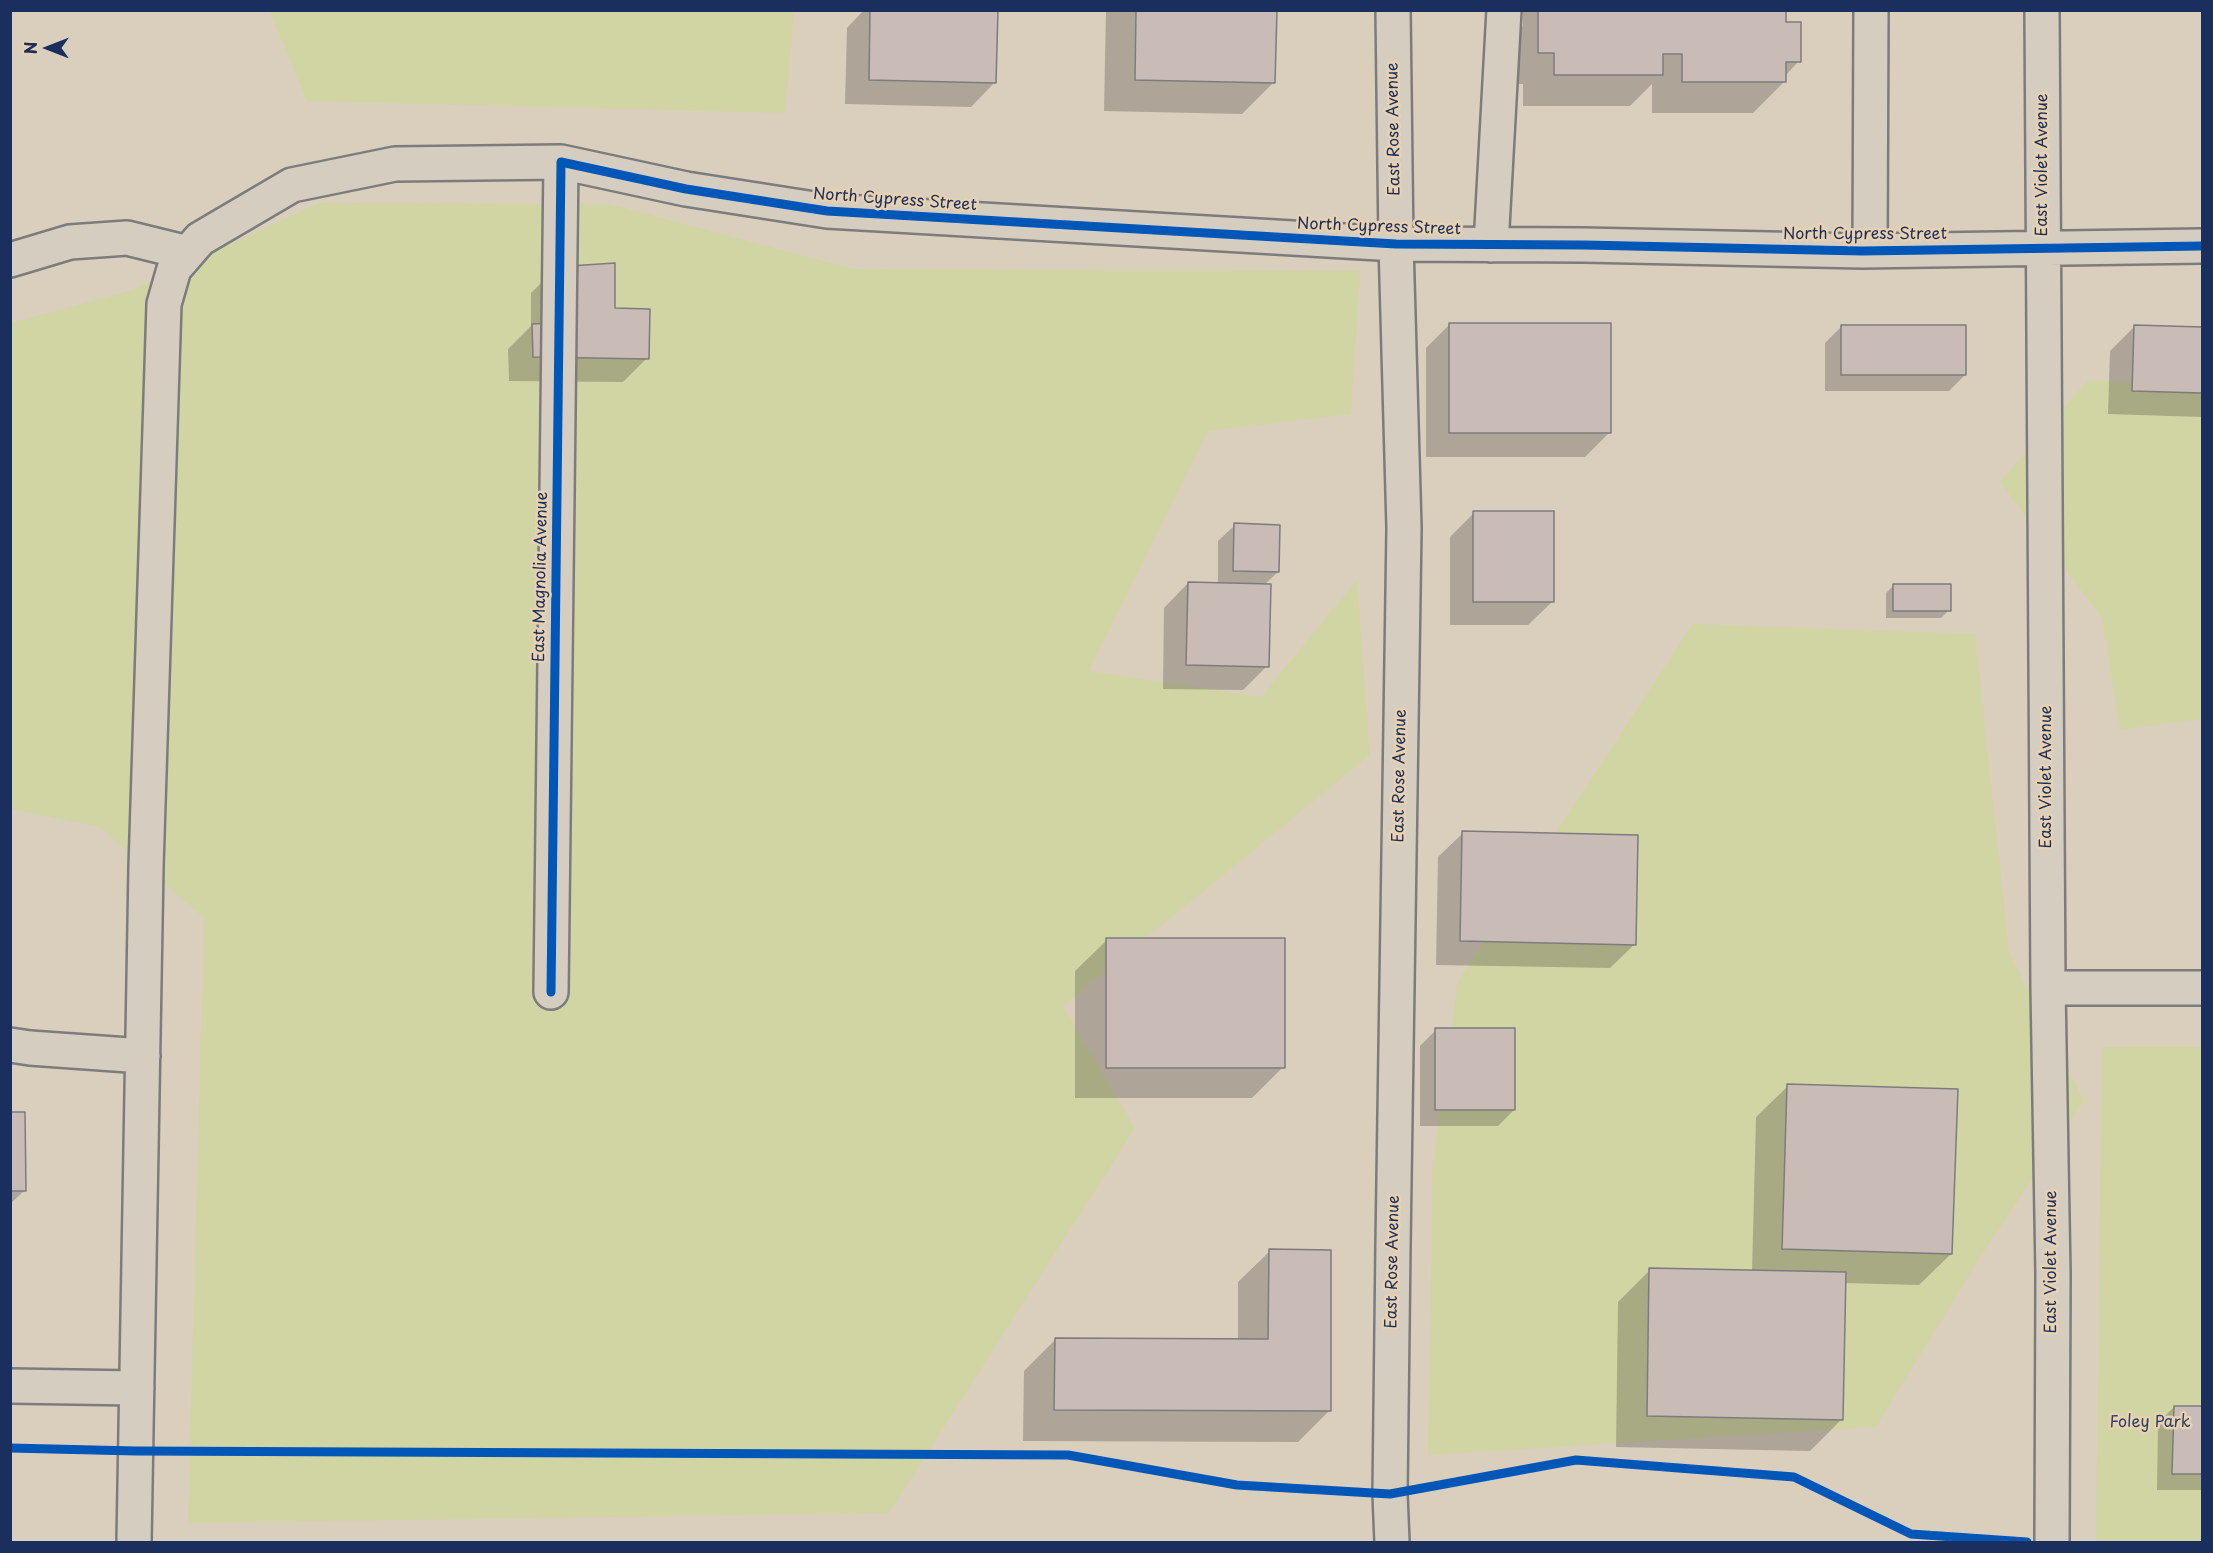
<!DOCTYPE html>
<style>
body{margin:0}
#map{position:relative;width:2213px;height:1553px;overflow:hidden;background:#dacebd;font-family:"Playpen Sans",sans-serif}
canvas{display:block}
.frame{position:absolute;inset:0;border:12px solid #1b2f5e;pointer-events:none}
.north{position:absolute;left:18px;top:18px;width:60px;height:60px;-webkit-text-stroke:4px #e7d1b0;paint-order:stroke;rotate:270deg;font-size:16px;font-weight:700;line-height:24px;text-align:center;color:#1b2f5e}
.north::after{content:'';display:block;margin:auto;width:21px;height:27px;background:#1b2f5e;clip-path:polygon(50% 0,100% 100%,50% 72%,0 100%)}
</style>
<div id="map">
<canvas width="2213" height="1553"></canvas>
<div class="frame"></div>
<div class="north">N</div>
</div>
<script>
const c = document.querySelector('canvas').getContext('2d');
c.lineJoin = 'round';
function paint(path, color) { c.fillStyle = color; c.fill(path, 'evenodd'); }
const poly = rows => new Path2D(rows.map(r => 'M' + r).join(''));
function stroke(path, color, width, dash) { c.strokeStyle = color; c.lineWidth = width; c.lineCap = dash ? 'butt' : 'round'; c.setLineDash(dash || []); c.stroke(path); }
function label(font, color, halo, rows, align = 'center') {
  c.font = font + ' "Playpen Sans",sans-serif'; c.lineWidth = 5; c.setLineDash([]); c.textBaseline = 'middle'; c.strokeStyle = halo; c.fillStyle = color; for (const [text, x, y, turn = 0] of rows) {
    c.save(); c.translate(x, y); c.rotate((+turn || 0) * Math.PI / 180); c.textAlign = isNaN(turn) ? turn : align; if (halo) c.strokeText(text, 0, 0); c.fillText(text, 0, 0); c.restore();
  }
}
paint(poly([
 [270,11,794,11,785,113,307,101],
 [319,203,609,204,853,269,1360,271,1351,414,1208,431,1089,671,1261,697,1357,580,1370,755,1063,1006,1135,1128,889,1513,188,1523,204,918,100,827,11,809,11,323,129,291],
 [2088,380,2202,386,2202,719,2120,730,2102,618,2000,482],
 [1693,624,1975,634,2009,952,2084,1101,1983,1253,1876,1427,1428,1455,1433,1164,1458,981],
 [2102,1047,2202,1047,2202,1542,2096,1542]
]), '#d1d5a4');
paint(poly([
 [864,10,997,10,995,82,971,107,845,104,847,28],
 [1106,10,1275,10,1274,82,1242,114,1104,111],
 [1523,10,1785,10,1785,23,1799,61,1785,76,1785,81,1753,113,1652,113,1652,84,1630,106,1523,106,1523,84,1507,84,1507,42,1523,26],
 [555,269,613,309,647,358,623,382,509,381,508,349,531,326,531,293],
 [1450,324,1609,433,1585,457,1426,457,1426,348],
 [1841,327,1965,375,1949,391,1825,391,1825,343],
 [2134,327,2202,329,2202,417,2108,414,2110,351],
 [1474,513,1553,601,1528,625,1450,625,1450,537],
 [1235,525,1278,572,1264,585,1267,666,1243,690,1163,689,1164,608,1188,583,1218,584,1218,541],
 [1893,586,1949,610,1941,618,1886,618,1886,593],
 [1463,833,1635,944,1610,968,1436,965,1438,857],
 [1107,940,1283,1067,1252,1098,1075,1098,1075,971],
 [1436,1030,1514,1110,1498,1126,1420,1126,1420,1046],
 [1788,1086,1951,1254,1919,1285,1844,1283,1842,1419,1810,1451,1616,1447,1618,1302,1650,1270,1752,1272,1756,1117],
 [10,1114,24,1191,10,1204],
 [1270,1251,1330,1410,1298,1442,1023,1441,1024,1371,1055,1340,1238,1340,1238,1282],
 [2174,1407,2202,1408,2202,1490,2157,1490,2158,1423]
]), '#0003');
const building = poly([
 [870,10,998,10,996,83,869,80,870,10],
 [1136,10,1277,10,1275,83,1135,80,1136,10],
 [1538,10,1786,10,1786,22,1801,22,1801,62,1786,62,1786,82,1682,82,1682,54,1663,54,1663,75,1554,75,1554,53,1538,53,1538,10],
 [615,263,615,308,650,309,649,359,533,357,532,324,555,323,554,267,615,263],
 [1449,323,1611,323,1611,433,1449,433,1449,323],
 [1841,325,1966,325,1966,375,1841,375,1841,325],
 [2134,325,2202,327,2202,393,2132,391,2134,325],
 [1473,511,1554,511,1554,602,1473,602,1473,511],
 [1234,523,1280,525,1279,572,1233,571,1234,523],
 [1188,582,1271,584,1269,667,1186,665,1188,582],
 [1893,584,1951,584,1951,611,1893,611,1893,584],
 [1462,831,1638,835,1636,945,1460,941,1462,831],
 [1106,938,1285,938,1285,1068,1106,1068,1106,938],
 [1435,1028,1515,1028,1515,1110,1435,1110,1435,1028],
 [1787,1084,1958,1089,1952,1254,1782,1249,1787,1084],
 [10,1112,25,1112,26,1191,10,1191,10,1112],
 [1269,1249,1331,1250,1331,1411,1054,1410,1055,1338,1268,1339,1269,1249],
 [1649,1268,1846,1272,1843,1420,1647,1416,1649,1268],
 [2174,1406,2202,1406,2202,1474,2172,1474,2174,1406]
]);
paint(building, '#c9bbb6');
stroke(building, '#7d7c7d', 1.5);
const minor = poly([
 [2042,10,2048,988,2053,1274,2052,1542],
 [1491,245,1504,10],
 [1870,251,1871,10],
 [10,260,70,242,127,238,188,253],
 [2048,988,2202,988],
 [551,992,561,162],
 [10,1045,30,1048,143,1056],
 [10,1386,137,1388],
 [134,1542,146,867,164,304,174,269,200,239,292,185,395,164,561,162,686,189,827,211,1396,244,1584,245,1862,251,2202,246],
 [1392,1542,1390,1494,1393,1245,1404,528,1396,244,1393,10]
]);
stroke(minor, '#7d7c7d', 38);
stroke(minor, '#d6cdc1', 33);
stroke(poly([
 [551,992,561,162,686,189,827,211,1396,244,1584,245,1862,251,2202,246],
 [10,1448,136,1451,1068,1455,1237,1485,1390,1494,1576,1460,1794,1477,1911,1534,2027,1542]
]), '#0057b8', 9);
label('16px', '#1b2f5e', '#e7d1b0', [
 ["East Rose Avenue",1394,129,-91],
 ["East Violet Avenue",2043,165,-90],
 ["North Cypress Street",895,200,4],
 ["North Cypress Street",1379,227,2],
 ["North Cypress Street",1865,235],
 ["East Magnolia Avenue",541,577,-89],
 ["East Rose Avenue",1400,776,-89],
 ["East Violet Avenue",2047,777,-90],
 ["East Rose Avenue",1393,1262,-89],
 ["East Violet Avenue",2052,1262,-90]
]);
label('16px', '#2c4063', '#e7d1b0', [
 ["Foley Park",2150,1423]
]);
</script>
